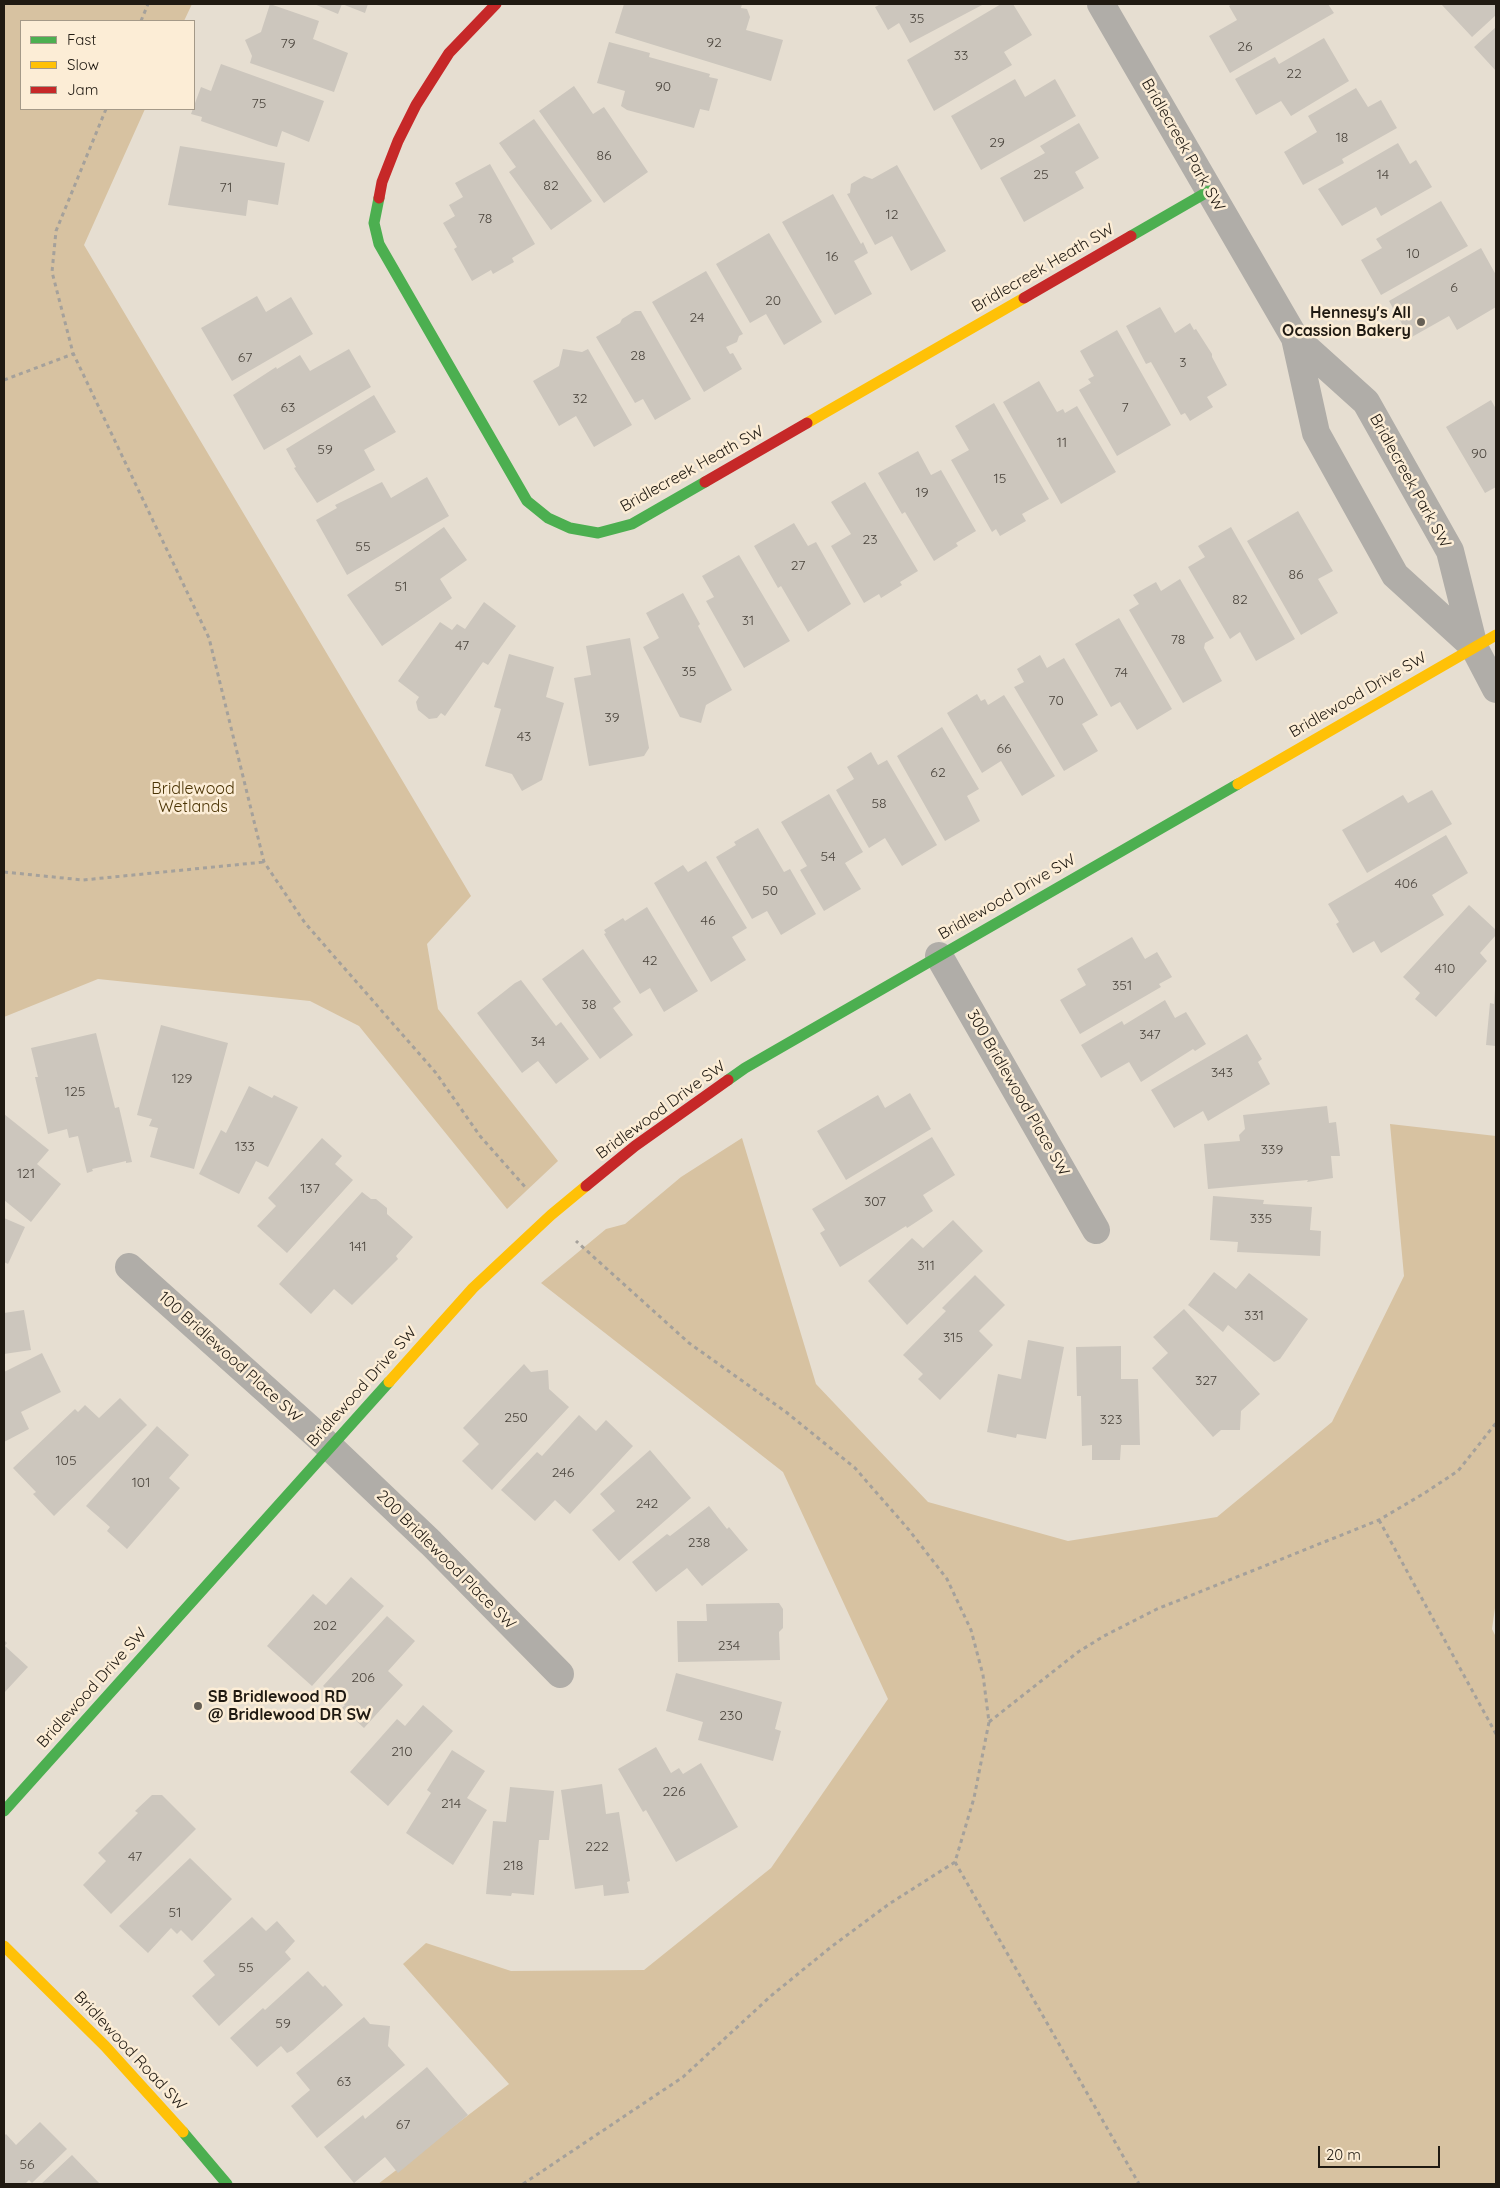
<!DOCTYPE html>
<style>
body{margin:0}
#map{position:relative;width:1500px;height:2188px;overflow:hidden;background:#e6ded1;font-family:Quicksand,sans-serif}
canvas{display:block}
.frame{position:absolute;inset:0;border:5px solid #201a12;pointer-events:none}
.legend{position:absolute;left:20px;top:20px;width:175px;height:90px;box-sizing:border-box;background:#fcedd6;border:1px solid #a49988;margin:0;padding:6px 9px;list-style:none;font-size:15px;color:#201a12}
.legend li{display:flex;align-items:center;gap:10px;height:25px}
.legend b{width:25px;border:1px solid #a49988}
.scale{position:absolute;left:1318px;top:2146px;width:122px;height:22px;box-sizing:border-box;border:2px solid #201a12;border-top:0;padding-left:6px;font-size:15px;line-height:18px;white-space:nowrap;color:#201a12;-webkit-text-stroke:4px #fcedd6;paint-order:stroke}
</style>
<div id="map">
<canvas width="1500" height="2188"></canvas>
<div class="frame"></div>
<ul class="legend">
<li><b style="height:6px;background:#4caf50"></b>Fast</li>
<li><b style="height:6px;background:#ffc107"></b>Slow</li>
<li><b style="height:6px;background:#c62828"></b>Jam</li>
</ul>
<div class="scale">20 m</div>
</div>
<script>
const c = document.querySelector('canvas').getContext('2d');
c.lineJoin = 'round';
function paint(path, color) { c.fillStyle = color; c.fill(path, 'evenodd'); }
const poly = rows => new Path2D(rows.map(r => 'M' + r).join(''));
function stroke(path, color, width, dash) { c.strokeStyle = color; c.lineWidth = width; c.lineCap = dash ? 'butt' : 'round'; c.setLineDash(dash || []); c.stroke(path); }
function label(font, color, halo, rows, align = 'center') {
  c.font = font + ' Quicksand,sans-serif'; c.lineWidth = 5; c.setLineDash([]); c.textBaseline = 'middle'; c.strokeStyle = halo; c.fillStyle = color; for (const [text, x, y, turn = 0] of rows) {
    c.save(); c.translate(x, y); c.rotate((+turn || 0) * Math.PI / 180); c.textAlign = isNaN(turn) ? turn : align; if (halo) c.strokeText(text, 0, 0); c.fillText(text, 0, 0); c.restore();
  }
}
paint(poly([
 [4,4,192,4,184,21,21,21,21,109,145,109,84,245,471,896,427,944,438,1009,558,1161,507,1209,359,1026,310,1001,98,979,4,1017],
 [1390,1124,1496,1136,1496,1601,1492,1629,1496,1637,1496,2184,378,2184,509,2084,403,1964,426,1943,511,1971,644,1970,771,1868,888,1699,783,1472,541,1283,606,1229,625,1224,681,1177,742,1138,816,1384,928,1502,1068,1541,1217,1517,1332,1422,1404,1276]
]), '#d7c2a1');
paint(poly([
 [270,4,319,21,313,39,348,53,334,92,250,63,252,56,245,40,261,32],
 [314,4,368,4,365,13,342,4,338,14],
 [624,4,742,4,741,8,747,9,750,17,746,30,783,40,771,81,615,33],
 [881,4,984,4,910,43,899,23,888,30,875,7],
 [1001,4,1013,4,1032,35,1004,52,1012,65,934,111,907,60],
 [1232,4,1328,4,1334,13,1230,73,1209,36,1237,20,1229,6],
 [1441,4,1496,4,1496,15,1472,37],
 [1496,27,1496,71,1474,47],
 [1324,38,1349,81,1291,116,1281,101,1256,115,1235,79,1275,57,1279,64],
 [609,42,650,53,649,57,710,74,709,77,718,79,709,111,700,109,694,128,627,110,621,106,625,91,597,83],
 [221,64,324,101,309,142,282,131,277,147,269,145,201,121,202,117,191,114,201,87,211,91],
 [1015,79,1025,97,1055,79,1076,116,981,170,951,116],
 [574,86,593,114,604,107,648,172,604,203,539,111],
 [1356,88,1368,107,1381,100,1397,128,1342,159,1344,163,1303,185,1284,152,1317,132,1308,116],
 [534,119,592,201,551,230,509,172,516,167,499,143],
 [1079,123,1099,158,1075,172,1084,188,1024,222,1000,178,1045,153,1040,146],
 [1398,143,1410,164,1416,160,1432,187,1381,216,1376,207,1342,226,1318,189],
 [180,146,285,163,278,205,248,200,246,216,168,205],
 [490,164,535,244,512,258,514,262,493,274,491,270,472,281,454,249,457,247,443,223,455,216,449,205,463,197,455,183],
 [897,165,946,251,911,271,892,236,875,245,847,194,850,193,851,184,864,176,872,179],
 [833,194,861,244,863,242,868,253,854,261,872,294,835,315,782,222],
 [1441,201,1468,246,1381,295,1361,260,1382,248,1376,239],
 [769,233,822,322,784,345,766,314,750,323,716,264],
 [1481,248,1496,275,1496,307,1457,330,1449,316,1410,338,1389,301],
 [706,271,743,334,739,336,737,342,726,347,730,354,733,353,742,369,704,392,652,302],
 [257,296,266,312,291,297,313,334,232,381,201,328],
 [1160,307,1175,333,1190,323,1194,330,1196,329,1212,354,1212,357,1227,385,1207,397,1213,407,1190,421,1185,413,1181,415,1151,362,1146,364,1126,326],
 [635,311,641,311,691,399,655,420,643,399,635,403,596,337,620,323,622,319],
 [1117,330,1171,425,1117,456,1079,390,1091,383,1088,379,1094,376,1080,351],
 [349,349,371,387,264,450,233,395,276,367,277,369,300,355,310,371],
 [563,349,582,352,588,349,632,425,594,447,576,416,559,426,533,381,559,366],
 [1039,381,1057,412,1063,409,1065,413,1077,406,1116,472,1061,504,1003,402],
 [374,395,396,432,364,450,375,470,317,503,294,468,296,467,286,449],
 [1491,400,1496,409,1496,487,1485,493,1446,427],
 [994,403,1049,499,1022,514,1026,521,1000,536,996,529,992,532,951,460,969,450,955,426],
 [918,451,931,475,941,470,976,531,956,543,958,546,934,561,905,512,902,514,878,473],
 [427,477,449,516,347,575,316,520,337,508,335,505,382,482,391,498],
 [865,482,918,571,900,582,902,585,881,598,879,594,864,603,831,546,851,534,831,502],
 [1298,511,1333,571,1318,579,1338,613,1301,635,1247,541],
 [794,523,808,546,816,542,851,604,808,632,781,586,778,588,754,546],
 [444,527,467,560,440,579,452,598,382,646,347,595],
 [1231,527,1295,639,1256,661,1240,632,1230,639,1188,567,1205,557,1198,546],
 [739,555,790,641,744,668,706,601,714,597,702,576],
 [1180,579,1214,638,1205,643,1204,648,1222,681,1183,703,1129,610,1139,604,1133,595,1156,582,1161,591],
 [683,593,700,624,698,626,732,690,706,705,701,723,680,717,643,647,659,638,646,613],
 [484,602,516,626,488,665,483,662,445,716,441,713,437,718,429,719,418,710,416,702,419,697,398,681,440,622,452,630,457,624,465,629],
 [1119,618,1172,709,1137,730,1120,702,1111,707,1075,644],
 [630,638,649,748,644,756,589,766,574,678,591,675,586,646],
 [509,654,554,667,546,697,564,703,542,780,522,791,512,774,485,766,501,709,494,707],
 [1040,655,1047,668,1064,658,1098,715,1082,724,1098,751,1064,771,1014,687,1024,682,1017,669],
 [977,694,981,701,985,699,988,705,1004,695,1055,776,1022,796,1001,761,982,773,947,713],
 [942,727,979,789,967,796,980,821,945,841,897,756],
 [871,752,878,765,887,760,937,845,902,866,885,838,869,848,836,790,854,779,847,767],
 [1432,790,1452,824,1367,873,1342,830,1403,795,1408,803],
 [829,794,863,852,845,863,861,889,824,911,800,870,807,866,781,822],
 [758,828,784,872,790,869,816,914,781,935,767,911,752,919,716,857,736,845,734,842],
 [1446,835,1468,873,1432,895,1444,915,1381,953,1374,941,1353,953,1336,924,1339,922,1328,904],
 [706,861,747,928,732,937,746,960,711,982,654,883,683,865,688,872],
 [1469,905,1496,930,1496,935,1480,953,1487,961,1436,1017,1415,999,1420,993,1403,977],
 [647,907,698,991,664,1012,650,988,640,994,604,934,606,933,604,930,623,918,625,921],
 [1132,937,1145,959,1157,952,1172,977,1159,984,1161,987,1080,1034,1060,1000,1086,985,1077,969],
 [583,949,621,1002,613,1008,633,1035,600,1059,542,979],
 [521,980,556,1026,561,1022,589,1059,556,1084,538,1061,522,1073,477,1013,515,983],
 [1495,989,1496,989,1496,1046,1486,1045,1490,1003,1494,1004],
 [1165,1000,1175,1018,1186,1012,1206,1044,1195,1051,1193,1049,1141,1082,1129,1062,1101,1078,1081,1045,1122,1021,1124,1025],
 [161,1025,228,1043,194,1169,150,1157,158,1128,149,1126,152,1119,137,1115],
 [96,1033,115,1108,119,1107,132,1162,126,1163,126,1161,92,1169,93,1171,87,1173,78,1136,69,1138,67,1129,48,1134,35,1077,38,1077,31,1048],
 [1247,1034,1262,1059,1258,1062,1270,1084,1208,1121,1203,1111,1174,1128,1151,1090],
 [249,1086,272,1098,274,1095,298,1107,268,1167,256,1161,239,1194,199,1174,221,1130,226,1133],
 [910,1093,931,1129,846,1180,817,1131,878,1095,885,1108],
 [1327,1106,1329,1123,1336,1122,1340,1156,1331,1156,1333,1178,1307,1182,1308,1180,1208,1189,1204,1144,1240,1141,1239,1135,1245,1129,1243,1115],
 [4,1114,49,1150,37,1164,61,1184,31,1222,4,1200],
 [932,1137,955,1175,923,1195,933,1211,907,1228,906,1226,840,1267,820,1233,825,1230,812,1209],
 [322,1138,342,1156,335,1164,353,1180,287,1253,257,1226,276,1206,268,1198],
 [362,1192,371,1199,376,1199,387,1208,387,1214,413,1237,396,1256,398,1259,352,1305,334,1289,311,1314,279,1284],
 [1213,1196,1264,1200,1263,1204,1312,1207,1310,1230,1321,1231,1320,1256,1237,1252,1238,1242,1210,1240],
 [4,1218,25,1227,8,1264,4,1262],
 [953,1220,983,1251,907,1325,868,1281,912,1238,923,1248],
 [1214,1272,1236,1289,1249,1273,1308,1319,1280,1359,1274,1362,1228,1325,1223,1332,1188,1305],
 [975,1275,1005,1305,979,1331,993,1345,940,1400,918,1379,923,1374,903,1355,946,1311,942,1308],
 [1184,1309,1260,1394,1241,1411,1240,1430,1221,1430,1213,1437,1152,1368,1168,1353,1153,1337],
 [24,1310,31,1350,4,1354,4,1313],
 [1028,1340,1064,1347,1046,1439,1017,1434,1016,1438,987,1432,998,1374,1021,1379],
 [1121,1346,1121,1379,1138,1379,1140,1445,1121,1445,1120,1460,1092,1460,1092,1445,1082,1446,1081,1396,1077,1396,1076,1347],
 [42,1353,61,1392,21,1412,29,1429,4,1442,4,1372],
 [524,1364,531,1372,548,1370,549,1389,569,1407,492,1490,462,1461,479,1444,463,1428],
 [120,1398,147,1425,54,1516,33,1494,36,1492,13,1468,75,1409,78,1412,85,1405,99,1418],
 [579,1415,596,1431,606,1420,633,1446,570,1514,555,1500,535,1521,501,1490,537,1452,542,1456],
 [157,1426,189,1455,169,1478,180,1488,127,1549,107,1531,110,1527,86,1506],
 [650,1450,691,1498,619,1561,592,1530,615,1511,600,1494],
 [709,1506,727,1529,729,1527,748,1550,702,1586,687,1568,656,1592,632,1562,667,1534,670,1536],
 [351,1577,384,1606,312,1686,267,1646,313,1594,326,1605],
 [779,1603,783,1609,783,1628,779,1632,780,1660,678,1662,677,1621,707,1621,706,1604],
 [387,1616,415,1641,388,1671,403,1685,364,1728,342,1708,345,1705,323,1686],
 [4,1640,7,1643,5,1646,28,1667,4,1693],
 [676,1673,782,1702,775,1729,781,1731,773,1761,698,1740,703,1722,666,1711],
 [423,1705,453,1731,388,1806,350,1772,397,1719,405,1726],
 [656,1747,671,1773,679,1768,683,1774,701,1763,738,1827,676,1862,646,1810,643,1812,618,1769],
 [452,1750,485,1771,467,1798,487,1810,453,1865,406,1833,431,1793,427,1790],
 [602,1784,606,1814,619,1812,630,1881,627,1882,629,1893,604,1896,603,1885,575,1889,561,1790],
 [510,1787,554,1791,549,1840,539,1840,534,1895,512,1893,511,1896,486,1894,493,1821,506,1822],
 [152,1795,162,1795,196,1829,111,1914,83,1885,106,1861,98,1853,138,1813,135,1811],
 [190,1858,232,1899,192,1941,181,1930,177,1934,171,1928,148,1953,119,1926],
 [252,1917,266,1931,277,1921,295,1941,285,1952,291,1959,219,2026,192,1996,215,1975,203,1961],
 [308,1971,323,1987,325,1985,343,2005,293,2050,287,2053,281,2046,257,2067,230,2038,263,2008,265,2010],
 [364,2017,370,2024,390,2026,388,2046,405,2065,317,2138,291,2106,310,2090,296,2073],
 [427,2067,468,2115,398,2173,385,2157,354,2183,324,2147,363,2115,365,2119],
 [40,2122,67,2149,32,2183,29,2180,25,2184,4,2184,4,2136,6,2134,16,2145],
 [72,2155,100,2184,41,2184]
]), '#ccc6bd');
stroke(poly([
 [141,21,148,4],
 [106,109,56,231,52,272,73,353,209,638,264,862,305,923,436,1073,480,1136,527,1189],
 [4,380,73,354],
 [4,872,83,880,264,862],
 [1379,1520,1496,1734],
 [989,1722,1078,1652,1104,1636,1157,1609,1379,1520,1423,1494,1458,1471,1496,1423],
 [955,1862,1139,2184],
 [523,2184,683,2077,772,1995,831,1947,889,1904,955,1862,974,1798,989,1722,983,1675,971,1630,947,1579,909,1530,855,1468,786,1412,689,1343,576,1241]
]), '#a5a19b', 3, [4, 4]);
stroke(poly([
 [1101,4,1295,338,1316,433,1395,575,1474,647],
 [1295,338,1366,402,1450,551,1474,647,1496,689],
 [939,956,1096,1230],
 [129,1267,330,1447,431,1543,560,1674]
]), '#b0ada8', 28);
stroke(poly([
 [379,198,374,223,379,244,527,501,548,518,570,528,598,533,632,524,705,482],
 [1131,236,1209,191],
 [728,1080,745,1068,1238,784],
 [4,1811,389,1382],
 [183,2132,227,2184]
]), '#4caf50', 11);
stroke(poly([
 [807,423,1024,298],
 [1238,784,1496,635],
 [389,1382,473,1288,551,1215,586,1186],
 [4,1946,105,2046,183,2132]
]), '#ffc107', 11);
stroke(poly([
 [379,198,382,182,398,141,416,105,449,53,496,4],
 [1024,298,1131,236],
 [705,482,807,423],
 [586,1186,635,1146,728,1080]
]), '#c62828', 11);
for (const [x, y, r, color] of [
 [1421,322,5,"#655f55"],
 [198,1706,5,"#655f55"]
]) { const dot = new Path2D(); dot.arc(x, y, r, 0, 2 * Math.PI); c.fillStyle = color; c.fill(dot); stroke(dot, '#fcedd6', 2); }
label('14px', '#4c463e', null, [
 ["35",917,19],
 ["92",714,43],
 ["79",288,44],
 ["26",1245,47],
 ["33",961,56],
 ["22",1294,74],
 ["90",663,87],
 ["75",259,104],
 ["18",1342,138],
 ["29",997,143],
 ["86",604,156],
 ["25",1041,175],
 ["14",1383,175],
 ["82",551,186],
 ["71",226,188],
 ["12",892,215],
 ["78",485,219],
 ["10",1413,254],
 ["16",832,257],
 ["6",1454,288],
 ["20",773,301],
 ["24",697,318],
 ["28",638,356],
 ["67",245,358],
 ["3",1183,363],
 ["32",580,399],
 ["63",288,408],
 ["7",1125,408],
 ["11",1062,443],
 ["59",325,450],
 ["90",1479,454],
 ["15",1000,479],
 ["19",922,493],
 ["23",870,540],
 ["55",363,547],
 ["27",798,566],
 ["86",1296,575],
 ["51",401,587],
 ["82",1240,600],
 ["31",748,621],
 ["78",1178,640],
 ["47",462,646],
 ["35",689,672],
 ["74",1121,673],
 ["70",1056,701],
 ["39",612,718],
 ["43",524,737],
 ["66",1004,749],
 ["62",938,773],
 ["58",879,804],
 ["54",828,857],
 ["406",1406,884],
 ["50",770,891],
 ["46",708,921],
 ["42",650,961],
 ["410",1445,969],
 ["351",1122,986],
 ["38",589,1005],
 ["347",1150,1035],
 ["34",538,1042],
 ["343",1222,1073],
 ["129",182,1079],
 ["125",75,1092],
 ["133",245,1147],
 ["339",1272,1150],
 ["121",26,1174],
 ["137",310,1189],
 ["307",875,1202],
 ["335",1261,1219],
 ["141",358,1247],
 ["311",926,1266],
 ["331",1254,1316],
 ["315",953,1338],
 ["327",1206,1381],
 ["250",516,1418],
 ["323",1111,1420],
 ["105",66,1461],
 ["246",563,1473],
 ["101",141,1483],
 ["242",647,1504],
 ["238",699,1543],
 ["202",325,1626],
 ["234",729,1646],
 ["206",363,1678],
 ["230",731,1716],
 ["210",402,1752],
 ["226",674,1792],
 ["214",451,1804],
 ["222",597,1847],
 ["47",135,1857],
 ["218",513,1866],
 ["51",175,1913],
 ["55",246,1968],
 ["59",283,2024],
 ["63",344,2082],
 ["67",403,2125],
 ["56",27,2165]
]);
label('16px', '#201a12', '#fcedd6', [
 ["Bridlecreek Park SW",1183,145,60],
 ["Bridlecreek Heath SW",1043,268,-30],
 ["Bridlecreek Heath SW",692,469,-29],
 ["Bridlecreek Park SW",1410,481,61],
 ["Bridlewood Drive SW",1358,695,-30],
 ["Bridlewood Drive SW",1007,897,-30],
 ["300 Bridlewood Place SW",1018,1093,60],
 ["Bridlewood Drive SW",661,1110,-36],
 ["100 Bridlewood Place SW",230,1357,42],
 ["Bridlewood Drive SW",362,1387,-48],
 ["200 Bridlewood Place SW",446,1560,45],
 ["Bridlewood Drive SW",92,1688,-48],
 ["Bridlewood Road SW",130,2051,47]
]);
label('bold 16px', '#201a12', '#fcedd6', [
 ["Hennesy's All",1411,313],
 ["Ocassion Bakery",1411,331],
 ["SB Bridlewood RD",208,1697,"left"],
 ["@ Bridlewood DR SW",208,1715,"left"]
], 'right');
label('16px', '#4b3405', '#fcedd6', [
 ["Bridlewood",193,789],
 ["Wetlands",193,807]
]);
</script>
